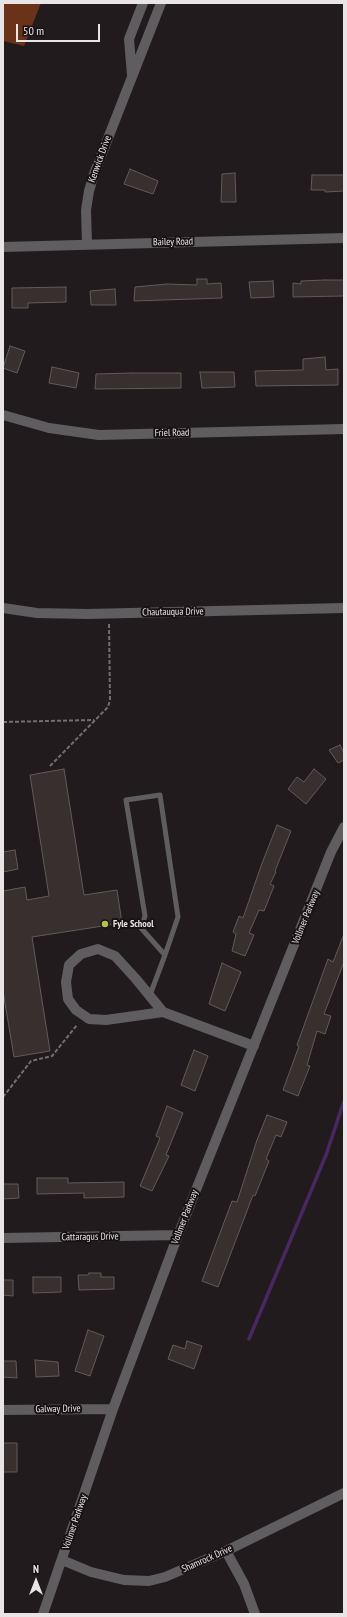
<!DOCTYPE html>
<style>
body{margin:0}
#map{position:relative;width:347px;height:1617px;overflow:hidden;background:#211b1d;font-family:"PT Sans Narrow",sans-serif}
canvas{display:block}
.frame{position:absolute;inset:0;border:4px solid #e9e4e5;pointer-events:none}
.north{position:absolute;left:16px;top:1561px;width:40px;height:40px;-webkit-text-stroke:3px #181214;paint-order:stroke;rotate:0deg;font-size:11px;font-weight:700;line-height:16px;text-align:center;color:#e9e4e5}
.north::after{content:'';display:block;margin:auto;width:14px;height:18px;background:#e9e4e5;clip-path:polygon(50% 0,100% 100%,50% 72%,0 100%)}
.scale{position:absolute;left:16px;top:24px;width:84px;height:18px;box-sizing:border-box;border:2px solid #e9e4e5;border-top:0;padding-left:5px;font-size:12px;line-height:14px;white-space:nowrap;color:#e9e4e5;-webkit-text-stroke:3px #181214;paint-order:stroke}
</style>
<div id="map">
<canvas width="347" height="1617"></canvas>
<div class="frame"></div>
<div class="north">N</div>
<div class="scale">50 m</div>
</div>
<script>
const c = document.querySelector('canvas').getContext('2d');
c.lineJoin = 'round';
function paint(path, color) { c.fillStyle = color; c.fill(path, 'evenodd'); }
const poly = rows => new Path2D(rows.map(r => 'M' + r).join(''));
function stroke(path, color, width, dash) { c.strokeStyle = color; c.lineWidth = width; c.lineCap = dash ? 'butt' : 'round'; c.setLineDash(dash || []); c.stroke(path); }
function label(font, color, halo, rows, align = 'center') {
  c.font = font + ' "PT Sans Narrow",sans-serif'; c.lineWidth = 4; c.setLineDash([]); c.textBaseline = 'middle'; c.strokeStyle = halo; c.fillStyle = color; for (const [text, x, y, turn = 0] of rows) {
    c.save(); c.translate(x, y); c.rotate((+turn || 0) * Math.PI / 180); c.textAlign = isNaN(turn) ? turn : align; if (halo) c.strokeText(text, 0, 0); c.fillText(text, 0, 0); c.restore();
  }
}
paint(poly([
 [3,3,41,3,24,46,3,41]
]), '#6a3218');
stroke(poly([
 [249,1339,326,1155,344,1101]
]), '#492861', 3.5);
const building = poly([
 [130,169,158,181,153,194,124,184,130,169],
 [235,173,236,202,221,202,222,174,235,173],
 [312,175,344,175,344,191,325,192,325,190,311,190,312,175],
 [197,279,207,279,207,284,221,283,222,298,134,301,135,287,167,284,197,285,197,279],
 [325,280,344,280,344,296,293,297,293,283,301,284,301,281,325,280],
 [273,281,274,297,251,298,249,282,273,281],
 [66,287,66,302,28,303,28,308,12,308,12,288,66,287],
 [115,289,116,305,91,305,90,291,115,289],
 [10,346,25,351,17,373,3,368,10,346],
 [325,357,326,370,338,369,338,385,256,386,255,371,303,370,303,359,325,357],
 [52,367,79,373,76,388,49,383,52,367],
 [200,372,234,372,235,387,202,388,200,372],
 [131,373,181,373,181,388,95,389,96,374,131,373],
 [340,745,344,753,344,760,338,763,329,750,340,745],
 [64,769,84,895,117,890,122,923,32,937,50,1051,14,1057,3,991,3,891,25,887,27,900,49,896,30,775,64,769],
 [314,769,326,779,306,804,288,789,297,777,304,782,314,769],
 [277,825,291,831,275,871,276,872,270,884,274,886,264,911,259,910,249,933,254,935,245,956,232,951,236,934,233,932,239,916,243,918,261,866,277,825],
 [15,850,18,869,3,872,3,852,15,850],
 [344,934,344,962,324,1014,331,1016,325,1034,317,1031,307,1065,310,1066,298,1096,283,1090,299,1046,297,1045,328,959,333,962,344,934],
 [222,963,241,972,225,1011,209,1004,222,963],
 [194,1050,208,1056,195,1091,181,1085,194,1050],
 [167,1106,183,1113,166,1155,169,1156,152,1191,140,1186,160,1138,156,1136,167,1106],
 [267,1115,287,1122,281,1137,276,1135,266,1159,269,1161,255,1196,253,1195,218,1287,202,1281,232,1201,237,1202,257,1140,267,1115],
 [37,1178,68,1178,68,1183,124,1182,124,1197,84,1198,84,1193,37,1194,37,1178],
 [3,1184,18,1184,19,1198,3,1199,3,1184],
 [89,1273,101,1273,101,1277,114,1277,114,1289,79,1290,78,1275,88,1275,89,1273],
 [33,1277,61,1277,61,1292,33,1293,33,1277],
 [3,1280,13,1280,13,1296,3,1295,3,1280],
 [88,1330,104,1336,90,1376,75,1371,88,1330],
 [187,1341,202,1346,194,1369,168,1359,173,1345,185,1349,187,1341],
 [35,1360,58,1362,59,1376,36,1377,35,1360],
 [3,1361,16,1361,17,1378,3,1377,3,1361],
 [3,1443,17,1443,17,1472,3,1472,3,1443]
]);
paint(building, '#37302f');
stroke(building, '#635a5a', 1);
stroke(poly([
 [3,722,94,720],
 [50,766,108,707,110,700,109,623],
 [3,1097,31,1061,52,1056,77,1025]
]), '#746e70', 2, [4, 2]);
stroke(poly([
 [150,995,165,955,178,917,160,795,126,800,145,916,141,928,165,955]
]), '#5f5d5f', 5);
stroke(poly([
 [132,75,129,39,143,3],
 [87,244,86,210,89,191,94,174,161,3],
 [3,415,49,428,99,435,344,429],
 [3,608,37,613,87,614,344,608],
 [163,1012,106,1020,89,1019,76,1010,68,999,66,982,69,965,81,954,98,949,115,956,136,979,163,1012,254,1046],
 [3,1238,178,1235],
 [3,1410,113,1409],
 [226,1551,244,1584,255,1614],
 [62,1560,91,1572,124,1580,149,1581,165,1577,226,1551,344,1493],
 [43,1614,113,1409,178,1235,331,852,344,827]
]), '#5f5d5f', 10);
stroke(poly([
 [3,247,344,238]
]), '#5f5d5f', 10);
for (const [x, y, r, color] of [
 [105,924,4,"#b5c249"]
]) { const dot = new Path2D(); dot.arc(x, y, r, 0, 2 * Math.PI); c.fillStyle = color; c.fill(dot); stroke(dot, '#181214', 1.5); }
label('10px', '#e9e4e5', '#181214', [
 ["Kenwick Drive",100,159,-70],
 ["Bailey Road",173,242,-1],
 ["Friel Road",172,433,-1],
 ["Chautauqua Drive",173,612,-1],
 ["Vollmer Parkway",306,917,-68],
 ["Vollmer Parkway",185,1217,-69],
 ["Cattaragus Drive",90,1237,-1],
 ["Galway Drive",58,1409,-1],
 ["Vollmer Parkway",75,1522,-71],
 ["Shamrock Drive",207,1559,-24]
]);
label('bold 10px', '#e9e4e5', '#181214', [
 ["Fyle School",113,924]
], 'left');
</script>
